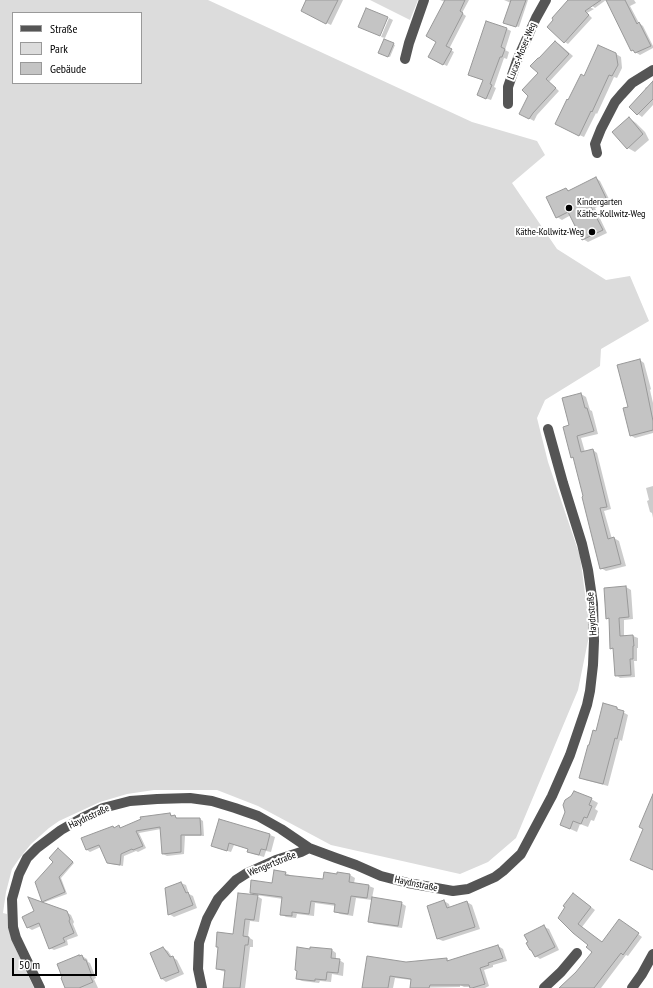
<!DOCTYPE html>
<meta charset="utf-8">
<style>
body{margin:0}
#map{position:relative;width:653px;height:988px;overflow:hidden;background:#fff;font-family:"PT Sans Narrow",sans-serif}
canvas{display:block}
.legend{position:absolute;left:12px;top:12px;width:130px;height:72px;box-sizing:border-box;background:#fff;border:1px solid #999;margin:0;padding:5px 7px;list-style:none;font-size:12px;color:#000}
.legend li{display:flex;align-items:center;gap:8px;height:20px}
.legend b{width:20px;border:1px solid #999}
.scale{position:absolute;left:12px;top:958px;width:85px;height:18px;box-sizing:border-box;border:2px solid #000;border-top:0;padding-left:5px;font-size:12px;line-height:14px;white-space:nowrap;color:#000;-webkit-text-stroke:3px #fff;paint-order:stroke}
</style>
<div id="map">
<canvas width="653" height="988"></canvas>
<ul class="legend">
<li><b style="height:5px;background:#555"></b>Straße</li>
<li><b style="height:11px;background:#dcdcdc"></b>Park</li>
<li><b style="height:11px;background:#c4c4c4"></b>Gebäude</li>
</ul>
<div class="scale">50 m</div>
</div>
<script>
const c = document.querySelector('canvas').getContext('2d');
c.lineJoin = 'round';
function paint(path, color) { c.fillStyle = color; c.fill(path, 'evenodd'); }
const poly = rows => new Path2D(rows.map(r => 'M' + r).join(''));
function stroke(path, color, width, dash) { c.strokeStyle = color; c.lineWidth = width; c.lineCap = dash ? 'butt' : 'round'; c.setLineDash(dash || []); c.stroke(path); }
function label(font, color, halo, rows, align = 'center') {
  c.font = font + ' "PT Sans Narrow",sans-serif'; c.lineWidth = 4; c.setLineDash([]); c.textBaseline = 'middle'; c.strokeStyle = halo; c.fillStyle = color; for (const [text, x, y, turn = 0] of rows) {
    c.save(); c.translate(x, y); c.rotate((+turn || 0) * Math.PI / 180); c.textAlign = isNaN(turn) ? turn : align; if (halo) c.strokeText(text, 0, 0); c.fillText(text, 0, 0); c.restore();
  }
}
paint(poly([
 [0,0,208,0,245,17,472,122,537,141,545,155,512,183,557,249,606,280,630,276,649,321,601,349,600,366,545,400,537,418,548,462,580,556,590,631,578,690,516,838,488,862,460,874,331,845,258,806,217,790,154,790,127,794,100,802,59,821,49,828,31,844,19,859,12,869,6,892,3,913,7,914,8,926,13,943,34,988,0,988],
 [13,13,141,13,141,83,13,83],
 [370,0,418,0,410,20]
]), '#dcdcdc');
paint(poly([
 [307,0,343,0,331,25,306,13],
 [440,0,469,0,462,13,466,16,449,49,454,52,447,66,429,57,437,41,445,2],
 [504,0,528,0,519,27,506,23,511,3],
 [570,0,572,0,594,9,587,13,592,18,568,44,565,42],
 [584,0,606,0,595,8],
 [607,0,634,0,636,3,630,6,639,23,643,26,653,46,653,48,640,55,632,50],
 [389,18,393,20,385,38,381,37],
 [507,29,511,31,505,50,509,52,507,59,504,58,494,87,496,88,491,100,482,97,484,81,470,75],
 [555,42,559,44,573,56,549,82,559,91,537,115,534,121,521,114,540,73,539,59],
 [393,44,395,45,390,57,382,54],
 [616,54,621,57,622,68,617,78,614,77,597,114,596,113,584,137,561,127,585,77],
 [653,84,653,105,642,117,638,114,631,107,646,91,645,88],
 [629,118,636,123,645,132,649,140,635,152,628,148],
 [596,178,600,181,610,201,595,208,607,233,588,242,583,239,571,215,562,220,557,217,566,189,570,191],
 [640,360,644,363,651,389,650,390,653,403,653,433,635,438,630,435,629,407],
 [581,394,586,397,590,410,592,411,598,434,581,438,585,452,593,450,597,453,611,509,604,511,612,539,614,538,619,541,626,566,606,571,601,568,575,459,571,457,570,426,563,399],
 [653,486,653,518,652,513,650,512,647,501,649,500,646,488],
 [626,587,631,590,633,619,624,620,624,636,633,636,638,638,638,648,637,648,637,661,634,661,635,677,620,678,616,675,614,650,611,648,610,619,607,618,605,589],
 [617,708,621,711,628,715,622,741,620,740,608,786,585,780,580,777,596,732],
 [572,797,591,799,598,803,595,809,598,811,594,821,591,820,588,827,580,824,577,832,568,828],
 [170,814,179,819,200,819,203,821,204,836,185,836,184,854,167,856,163,854,161,829,139,833,146,848,138,852,136,851,124,856,123,866,111,864,107,862,101,847,90,852,87,850,113,827,115,828,119,827,122,828],
 [270,835,275,837,271,852,266,851,264,857,253,854,248,851,249,849,234,845,231,852,217,848,213,846],
 [60,851,74,863,61,878,67,894,45,902,43,901,55,862],
 [285,873,290,875,290,876,324,880,350,875,355,878,354,883,369,886,374,888,372,898,401,903,406,906,402,928,374,924,369,921,372,900,356,898,353,916,340,914,335,911,336,906,315,903,314,916,297,914,296,918,286,917,281,914,283,899,256,895,251,892,273,884],
 [181,883,186,885,189,894,193,896,197,908,174,917,169,914],
 [257,896,262,899,259,922,250,921,248,937,253,940,253,947,250,947,245,988,224,988,226,972,222,971,217,969,234,935],
 [578,897,595,910,582,927,603,943,623,923,642,937,628,956,626,955,601,988,562,988,577,973,593,952,589,945,574,933],
 [444,901,449,904,450,908,467,902,472,905,480,929,443,941,438,939],
 [66,912,71,915,74,922,73,924,78,936,67,940,68,945,54,950,50,948,41,926,32,930,27,927],
 [544,927,549,929,559,950,540,959,536,956],
 [498,946,503,949,507,961,493,965,493,967,484,970,489,986,485,988,471,988,471,987,464,987,460,985,460,987,411,988,412,980,395,978,393,988,363,988,406,963,446,959,450,961],
 [163,948,168,951,172,957,177,960,184,974,166,982,162,979,151,953],
 [332,950,336,953,336,959,339,960,344,963,343,976,332,974,331,982,320,981,319,983,302,981,297,979],
 [82,956,87,959,88,962,90,963,96,978,94,979,98,988,66,988]
]), '#0003');
const building = poly([
 [306,0,338,0,326,24,301,11,306,0],
 [445,0,465,0,460,11,463,13,446,46,452,49,443,65,428,57,436,42,426,36,445,0],
 [511,0,526,0,516,27,503,23,511,0],
 [568,0,601,0,585,11,589,15,564,43,547,27,553,20,552,18,568,0],
 [606,0,625,0,637,24,639,22,651,46,635,53,633,50,631,51,606,0],
 [366,8,388,17,380,36,358,27,366,8],
 [486,21,507,28,501,47,505,49,502,57,500,57,490,84,492,85,486,99,477,95,483,80,468,75,486,21],
 [384,39,394,43,388,57,378,53,384,39],
 [555,41,569,54,546,79,556,88,533,113,529,119,519,114,528,96,522,90,538,73,530,66,538,58,539,58,555,41],
 [598,45,616,53,618,65,612,76,609,75,592,112,591,111,579,136,555,124,567,99,568,100,581,74,584,76,598,45],
 [653,81,653,99,637,115,629,107,653,81],
 [629,117,643,134,627,149,612,132,629,117],
 [596,177,606,198,590,205,603,230,582,240,568,212,556,218,546,197,566,188,568,191,596,177],
 [640,359,646,387,653,421,653,430,630,436,623,408,628,407,617,365,640,359],
 [581,393,585,408,587,408,594,431,577,436,581,452,593,449,607,507,600,508,608,539,614,537,621,564,600,569,582,497,583,496,573,457,571,458,563,427,569,425,562,398,581,393],
 [626,586,629,617,619,618,620,636,633,635,634,646,633,646,633,659,630,659,631,675,615,676,613,648,610,649,609,618,606,619,604,588,626,586],
 [603,703,617,707,617,709,624,711,617,739,615,738,603,784,579,778,588,745,589,745,593,730,596,731,603,703],
 [574,791,592,798,589,805,592,806,587,818,584,817,581,824,573,821,570,829,560,825,565,812,563,805,565,800,571,796,574,791],
 [653,794,653,870,630,860,643,829,639,827,653,794],
 [170,813,171,816,175,815,176,818,200,818,201,835,181,835,181,852,162,854,160,827,136,831,143,846,133,850,132,849,121,854,120,865,107,863,99,845,86,850,81,838,113,826,114,828,119,825,120,828,141,819,140,817,170,813],
 [219,819,270,834,266,850,261,849,259,855,247,852,248,849,229,843,227,851,211,846,219,819],
 [58,848,73,862,59,877,65,892,42,902,35,882,53,862,49,858,58,848],
 [274,870,286,872,285,875,323,879,324,872,337,874,337,872,350,874,349,882,369,885,367,898,351,896,348,914,334,912,335,904,311,901,309,914,292,912,292,916,280,915,282,897,250,893,251,880,272,883,274,870],
 [181,882,186,893,188,892,193,905,168,915,165,888,181,882],
 [238,893,258,895,254,920,245,919,243,936,249,937,248,945,245,945,240,988,223,988,225,970,216,969,218,947,216,947,217,932,233,934,238,893],
 [573,893,591,907,578,924,602,942,619,919,639,933,623,955,621,953,594,988,559,988,576,972,592,952,586,947,588,945,573,933,558,918,565,907,563,906,573,893],
 [28,897,67,911,70,919,69,921,74,933,63,938,65,942,49,949,39,923,27,928,22,917,34,911,28,897],
 [372,897,402,902,398,926,368,922,372,897],
 [444,900,447,908,467,901,475,927,437,939,427,906,444,900],
 [544,925,555,947,535,957,531,950,530,950,526,943,528,942,524,935,544,925],
 [498,945,503,958,488,963,489,965,480,968,485,984,472,988,470,988,469,985,430,985,429,988,410,988,411,979,390,976,388,988,362,988,367,956,406,962,447,958,447,961,498,945],
 [163,947,170,957,173,956,179,972,161,979,150,953,163,947],
 [297,947,310,949,310,947,332,949,331,958,340,959,338,973,327,972,326,980,315,979,315,981,296,979,297,971,295,970,297,947],
 [79,955,79,956,82,955,84,960,86,960,92,976,90,976,93,982,79,988,65,988,61,978,62,977,57,964,79,955]
]);
paint(building, '#c4c4c4');
stroke(building, '#999', 1);
stroke(poly([
 [405,59,409,43,424,0],
 [508,104,508,87,518,58,536,18,546,0],
 [597,153,595,144,601,129,615,102,621,95,632,83,653,70],
 [40,988,16,938,13,927,12,899,19,874,27,858,37,848,61,830,82,818,103,808,130,801,157,799,190,798,212,801,235,808,258,816,281,829,309,848,336,858,356,865,381,876,408,883,453,891,468,889,495,877,503,871,521,854,552,796,570,755,587,705,590,691,593,665,594,641,593,604,588,570,582,544,563,483,548,429],
 [202,988,198,969,199,943,207,919,218,899,236,880,247,873,276,860,301,852,309,848],
 [544,988,561,972,577,953],
 [632,988,642,974,653,954]
]), '#555', 10);
for (const [x, y, r, color] of [
 [569,208,4,"#000"],
 [592,232,4,"#000"]
]) { const dot = new Path2D(); dot.arc(x, y, r, 0, 2 * Math.PI); c.fillStyle = color; c.fill(dot); stroke(dot, '#fff', 1.5); }
label('10px', '#000', '#fff', [
 ["Lucas-Moser-Weg",522,51,-68],
 ["Haydnstraße",592,614,-94],
 ["Haydnstraße",89,817,-25],
 ["Wengertstraße",272,864,-22],
 ["Haydnstraße",416,884,12]
]);
label('10px', '#000', '#fff', [
 ["Kindergarten",577,202],
 ["Käthe-Kollwitz-Weg",577,214],
 ["Käthe-Kollwitz-Weg",584,232,"right"]
], 'left');
</script>
